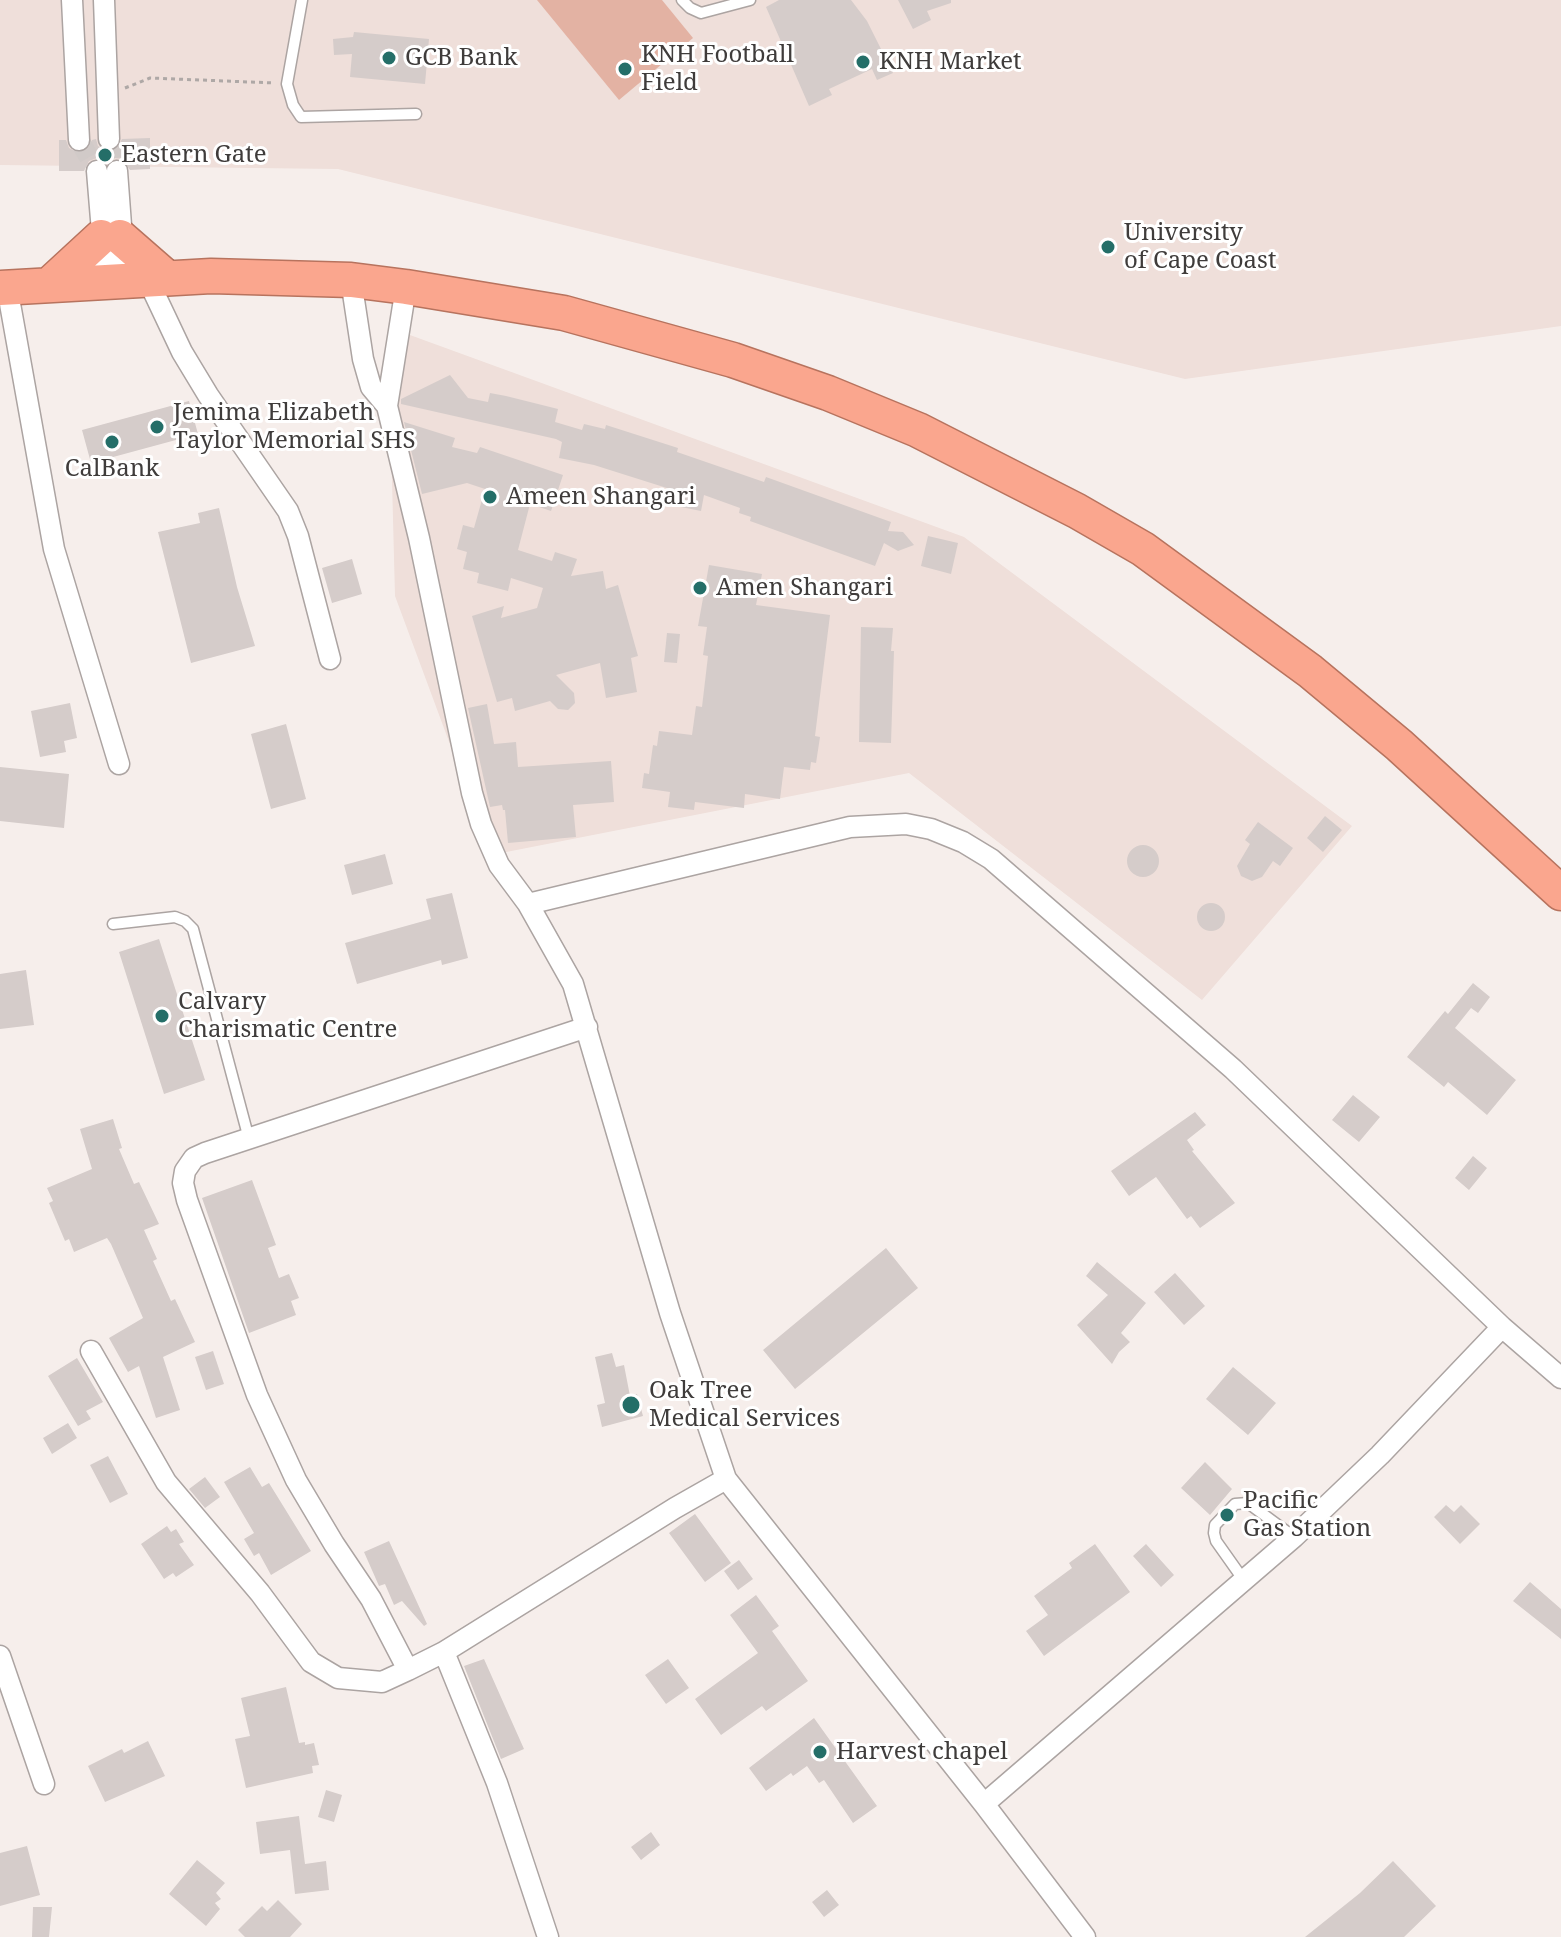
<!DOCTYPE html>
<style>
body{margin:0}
canvas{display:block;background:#f6eeeb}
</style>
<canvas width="1561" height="1937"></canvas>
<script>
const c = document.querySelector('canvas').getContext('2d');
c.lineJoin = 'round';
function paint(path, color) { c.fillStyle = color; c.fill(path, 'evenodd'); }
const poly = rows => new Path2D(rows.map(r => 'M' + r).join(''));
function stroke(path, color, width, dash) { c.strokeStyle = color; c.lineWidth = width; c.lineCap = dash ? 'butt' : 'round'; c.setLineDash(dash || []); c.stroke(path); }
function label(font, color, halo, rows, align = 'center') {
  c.font = font + ' "Noto Serif",serif'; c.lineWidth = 6; c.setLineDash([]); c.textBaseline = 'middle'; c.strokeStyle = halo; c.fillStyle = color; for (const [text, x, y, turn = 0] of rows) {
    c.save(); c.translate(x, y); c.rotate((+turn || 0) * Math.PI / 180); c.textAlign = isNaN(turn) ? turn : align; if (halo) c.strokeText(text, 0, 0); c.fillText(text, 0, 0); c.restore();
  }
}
paint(poly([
 [0,0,1561,0,1561,326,1185,379,338,169,0,165],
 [388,327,964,537,1352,826,1202,1000,909,773,491,855,395,596]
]), '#efdfda');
paint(poly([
 [537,0,662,0,693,38,619,100]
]), '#e3b2a3');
paint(poly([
 [779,0,851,0,867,21,893,73,877,80,872,69,829,89,832,95,809,106,766,7],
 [898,0,951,0,951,3,927,11,931,20,913,29],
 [354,32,429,39,425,84,350,77,352,54,334,55,333,39,353,37],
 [150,138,150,169,130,170,122,159,115,158,107,163,97,158,89,161,84,171,59,171,59,140,66,140,69,148,79,153,87,150,92,140,96,139,98,146,109,152,116,150,122,139],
 [450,375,468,398,488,402,490,393,506,396,558,409,555,422,582,430,584,424,605,429,606,425,678,448,677,452,764,482,766,477,891,522,888,531,903,532,914,545,898,551,884,543,875,566,750,521,751,517,739,513,740,508,704,495,701,511,666,504,670,489,594,465,559,458,562,442,556,439,401,404,401,399],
 [189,401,198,434,91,463,82,430],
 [404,422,455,438,452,447,477,453,480,447,563,475,551,511,530,504,518,550,552,561,555,552,577,559,571,576,603,571,606,589,618,585,638,656,631,658,637,692,606,698,600,663,556,675,574,693,575,703,568,710,558,709,550,701,515,711,512,698,497,702,472,616,504,606,501,618,537,608,543,588,511,578,508,591,477,583,479,573,463,569,467,552,457,549,463,525,474,528,485,489,467,483,422,494],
 [219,508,237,587,255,646,191,663,158,532,200,523,198,513],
 [928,536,958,543,951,574,921,566],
 [352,559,362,594,332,603,322,568],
 [709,565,762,574,756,605,830,615,815,736,820,737,816,763,811,762,810,770,784,767,780,799,745,794,744,808,695,802,694,810,668,807,670,792,642,788,644,773,649,774,653,745,657,746,659,731,692,735,696,706,702,707,708,656,703,655,707,627,698,626],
 [861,627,893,628,891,651,894,651,891,743,859,742],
 [667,633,680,634,677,663,664,662],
 [70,703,77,738,64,741,66,752,40,757,31,711],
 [487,704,494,744,516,742,518,767,611,761,614,802,573,805,576,837,508,843,505,810,503,810,502,805,490,807,468,708],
 [286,724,306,799,271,809,251,734],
 [0,767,69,774,64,828,0,821],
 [1325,816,1342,830,1323,852,1307,838],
 [1258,822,1293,848,1280,866,1273,861,1262,877,1252,881,1241,876,1237,866,1250,844,1245,840],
 '1127 861a16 16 0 1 1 32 0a16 16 0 1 1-32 0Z',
 [385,854,393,884,352,895,344,865],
 [452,893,468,958,442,965,441,960,357,984,345,943,431,919,426,899],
 '1197 917a14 14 0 1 1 28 0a14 14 0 1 1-28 0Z',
 [159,939,205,1080,164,1094,119,952],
 [26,970,34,1025,0,1029,0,974],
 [1473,983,1490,997,1478,1013,1471,1008,1455,1028,1516,1080,1487,1115,1448,1082,1444,1087,1407,1057,1445,1011,1448,1014],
 [1353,1095,1380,1117,1359,1142,1332,1120],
 [1195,1112,1206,1125,1187,1140,1194,1150,1192,1151,1235,1203,1200,1228,1191,1216,1187,1219,1156,1177,1129,1196,1111,1171],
 [113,1119,122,1148,119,1149,134,1184,139,1182,159,1224,144,1230,157,1259,153,1261,171,1301,175,1299,195,1342,163,1357,180,1410,156,1418,139,1366,128,1372,109,1338,143,1318,111,1244,107,1238,74,1252,69,1239,65,1241,49,1203,53,1201,47,1188,92,1169,80,1129],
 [1473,1156,1487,1168,1469,1190,1455,1178],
 [252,1180,276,1245,268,1248,279,1278,289,1274,299,1298,291,1301,296,1315,249,1333,202,1198],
 [886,1248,918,1288,795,1389,763,1350],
 [1097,1262,1146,1303,1121,1333,1130,1342,1119,1352,1112,1364,1077,1325,1108,1295,1086,1276],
 [1175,1273,1205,1306,1184,1325,1154,1292],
 [213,1351,224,1384,206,1390,195,1357],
 [612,1353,616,1367,624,1365,630,1396,637,1394,643,1416,602,1427,597,1405,605,1403,595,1357],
 [77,1358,103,1402,86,1411,91,1419,78,1426,48,1376],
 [1233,1367,1276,1403,1248,1435,1206,1399],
 [68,1423,77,1438,52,1454,43,1438],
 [108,1456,128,1494,110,1503,90,1465],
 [1205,1462,1232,1489,1210,1515,1181,1488],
 [250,1467,262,1487,269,1483,311,1551,271,1575,259,1553,254,1556,244,1539,254,1533,224,1482],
 [205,1477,220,1497,205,1508,189,1489],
 [1446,1505,1454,1512,1461,1505,1480,1524,1460,1544,1434,1517],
 [695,1514,731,1563,705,1582,669,1533],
 [167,1526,171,1532,176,1529,184,1542,179,1544,194,1565,176,1577,173,1573,164,1579,141,1544],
 [389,1541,427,1624,424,1626,402,1601,394,1605,385,1584,379,1586,364,1552],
 [1095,1544,1130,1592,1044,1656,1026,1631,1048,1615,1034,1596,1072,1568,1069,1563],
 [1146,1544,1174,1575,1161,1587,1133,1556],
 [739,1560,753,1579,738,1590,724,1571],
 [1530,1582,1561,1609,1561,1639,1513,1601],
 [756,1595,779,1626,772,1631,808,1681,766,1711,762,1706,721,1735,695,1699,758,1653,730,1615],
 [484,1659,524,1749,501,1759,464,1666],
 [668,1659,689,1688,666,1704,645,1675],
 [286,1687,299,1743,305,1742,305,1745,314,1743,319,1765,312,1766,313,1773,246,1788,235,1739,250,1736,241,1698],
 [814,1718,877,1806,853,1823,824,1780,819,1783,807,1766,793,1776,791,1773,766,1791,749,1768],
 [148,1741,165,1776,105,1802,88,1766,122,1749,124,1753],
 [326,1790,342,1795,334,1822,318,1817],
 [299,1816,305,1864,326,1861,329,1890,295,1894,290,1850,260,1854,256,1822],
 [651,1832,660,1845,641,1860,631,1847],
 [27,1846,40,1895,0,1906,0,1853],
 [197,1860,225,1883,216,1893,221,1899,215,1903,220,1909,206,1926,169,1894],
 [1393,1861,1436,1906,1404,1937,1305,1937,1360,1893],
 [827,1890,839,1905,824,1917,812,1902],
 [278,1900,302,1924,290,1937,245,1937,238,1930,262,1906,267,1911],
 [33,1907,52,1907,49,1937,32,1937]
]), '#d5ccca');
stroke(poly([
 [109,139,117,171],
 [79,140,97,171]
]), '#d1cac8', 20, [20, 10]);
const service = poly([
 [302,0,287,84,293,105,301,117,416,114],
 [682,0,690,8,701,13,750,0],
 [113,924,175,917,185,921,193,929,249,1139],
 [1245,1582,1216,1541,1214,1533,1215,1525,1235,1504,1248,1503,1294,1537]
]);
const minor = poly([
 [72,0,79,140],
 [104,0,109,139],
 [97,171,106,280],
 [117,171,125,279],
 [147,278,182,352,208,395,288,511,298,536,330,659],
 [351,280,363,359,371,387,387,406],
 [7,287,54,549,119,764],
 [406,287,387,406,419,538,472,793,481,824,499,865,528,904,573,984,670,1313,726,1479,984,1804,1085,1937],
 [528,904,850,827,906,824,931,829,963,842,991,859,1233,1069,1502,1327],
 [91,1351,166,1482,260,1593,311,1662,338,1678,382,1682,408,1670,444,1652,675,1508,726,1479],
 [444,1652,497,1783,548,1937],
 [0,1656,44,1784],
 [408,1670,371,1599,334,1544,296,1480,257,1395,187,1200,183,1183,185,1171,194,1158,205,1153,587,1027],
 [984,1804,1294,1537,1380,1455,1502,1327,1561,1378]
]);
const trunk = poly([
 [120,237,167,278],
 [50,284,101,237],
 [0,288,211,276,351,280,406,287,564,313,733,360,828,393,918,430,1077,511,1143,549,1310,671,1399,745,1561,893]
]);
stroke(service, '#aca4a2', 13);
stroke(minor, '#aca4a2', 23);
stroke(trunk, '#b7735e', 37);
stroke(poly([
 [125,88,150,78,275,83]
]), '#aea8a6', 3, [4, 4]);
stroke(service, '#fff', 10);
stroke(minor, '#fff', 20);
stroke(trunk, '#faa68e', 34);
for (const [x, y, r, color] of [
 [389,58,8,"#246e68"],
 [863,62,8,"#246e68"],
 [625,69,8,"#246e68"],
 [105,155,8,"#246e68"],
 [1108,247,8,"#246e68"],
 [157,427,8,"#246e68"],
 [112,442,8,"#246e68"],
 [490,497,8,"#246e68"],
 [700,588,8,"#246e68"],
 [162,1016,8,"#246e68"],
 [631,1405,10,"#246e68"],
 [1227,1515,8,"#246e68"],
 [820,1752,8,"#246e68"]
]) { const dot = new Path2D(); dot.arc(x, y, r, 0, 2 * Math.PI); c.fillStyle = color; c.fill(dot); stroke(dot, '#fff', 3); }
label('24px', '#3f3c3b', '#fff', [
 ["KNH Football",641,55],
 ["Field",641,83],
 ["GCB Bank",405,58],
 ["KNH Market",879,62],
 ["Eastern Gate",121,155],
 ["University",1124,233],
 ["of Cape Coast",1124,261],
 ["Jemima Elizabeth",173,413],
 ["Taylor Memorial SHS",173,441],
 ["CalBank",112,469,"center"],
 ["Ameen Shangari",506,497],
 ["Amen Shangari",716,588],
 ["Calvary",178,1002],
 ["Charismatic Centre",178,1030],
 ["Oak Tree",649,1391],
 ["Medical Services",649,1419],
 ["Pacific",1243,1501],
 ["Gas Station",1243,1529],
 ["Harvest chapel",836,1752]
], 'left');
</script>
